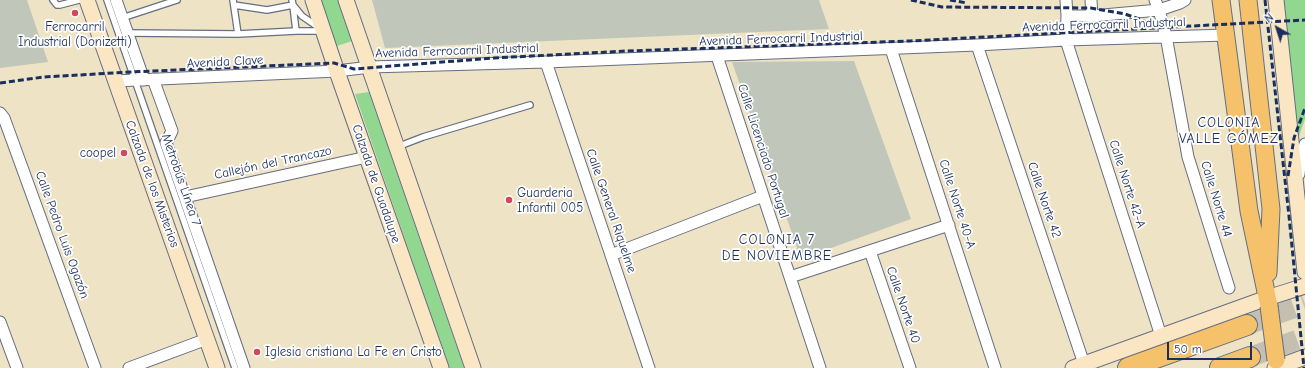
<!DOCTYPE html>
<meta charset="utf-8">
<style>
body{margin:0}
#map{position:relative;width:1305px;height:368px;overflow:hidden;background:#eee3c4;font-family:"Comic Neue",sans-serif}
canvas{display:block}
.north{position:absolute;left:1257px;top:8px;width:40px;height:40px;-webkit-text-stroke:3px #fff;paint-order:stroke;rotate:321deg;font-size:11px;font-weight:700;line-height:16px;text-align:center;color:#1b2f5e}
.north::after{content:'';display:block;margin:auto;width:14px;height:18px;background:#1b2f5e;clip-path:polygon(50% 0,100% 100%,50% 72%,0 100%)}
.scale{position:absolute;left:1167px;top:342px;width:85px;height:18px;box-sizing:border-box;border:2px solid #1b2f5e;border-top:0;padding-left:5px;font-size:12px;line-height:14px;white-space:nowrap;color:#1b2f5e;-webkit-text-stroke:3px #fff;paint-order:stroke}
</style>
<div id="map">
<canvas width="1305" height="368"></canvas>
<div class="north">N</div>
<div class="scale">50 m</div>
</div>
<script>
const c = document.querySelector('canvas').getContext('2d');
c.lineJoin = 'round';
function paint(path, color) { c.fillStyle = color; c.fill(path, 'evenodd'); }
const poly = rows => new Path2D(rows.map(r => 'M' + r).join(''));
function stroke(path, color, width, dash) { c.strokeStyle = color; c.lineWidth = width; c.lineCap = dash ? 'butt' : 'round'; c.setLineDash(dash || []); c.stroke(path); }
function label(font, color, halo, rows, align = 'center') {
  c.font = font + ' "Comic Neue",sans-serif'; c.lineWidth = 3.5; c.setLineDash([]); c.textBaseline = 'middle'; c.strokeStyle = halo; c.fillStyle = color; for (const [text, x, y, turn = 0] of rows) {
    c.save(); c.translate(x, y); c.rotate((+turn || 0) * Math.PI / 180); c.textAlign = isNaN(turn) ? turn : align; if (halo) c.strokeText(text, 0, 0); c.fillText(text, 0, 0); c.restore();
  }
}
paint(poly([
 [0,0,27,0,48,62,0,68],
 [372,0,819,0,829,29,385,48],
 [854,61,911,219,801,259,732,62]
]), '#c0c7ba');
paint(poly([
 [319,0,338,0,352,41,334,47],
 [1282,0,1305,0,1305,119,1297,142],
 [369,92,464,368,449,368,355,94]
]), '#92d790');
stroke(poly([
 [1247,325,1305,304],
 [1250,357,1305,337]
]), '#c4bfb0', 20, [20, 10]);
const lane = poly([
 [53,0,57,5,60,5,79,0],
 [107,0,235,368],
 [233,0,238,34],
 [234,5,267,10,293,5,292,0],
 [293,5,302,16,318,27],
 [293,6,296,31],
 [122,18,177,0],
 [128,33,238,34,296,31,321,31],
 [397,147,423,137,530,105]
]);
const street = poly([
 [116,0,144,80],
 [1066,0,1067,16,1066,40,1161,336],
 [1091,0,1092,16],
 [1155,0,1159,10,1166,36,1188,157,1229,288],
 [1067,16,1092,16,1159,10,1180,3,1185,0],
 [977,45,1084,364],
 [891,49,995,368],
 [717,56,820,368],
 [546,62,649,368],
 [153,79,172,131,166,143,244,368],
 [115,81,337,71,370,67,546,62,977,45,1066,40,1226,35],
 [0,113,4,118,95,368],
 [1299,174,1301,158,1305,144],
 [185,197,367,157],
 [870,251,910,368],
 [611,255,763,196],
 [790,277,949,225],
 [0,322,17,368],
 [129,368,207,339]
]);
const secondary = poly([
 [87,0,217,368],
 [313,0,334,63,441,368],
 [346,0,473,368],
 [1276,0,1305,272],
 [1073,368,1267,298,1305,286],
 [1275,368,1305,357]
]);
const primary = poly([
 [1221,0,1249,211,1269,306],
 [1248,0,1271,209,1268,273]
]);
const highway = poly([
 [1128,368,1247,325],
 [1220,368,1250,357]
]);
stroke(lane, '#656e82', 8);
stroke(street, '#656e82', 13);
stroke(secondary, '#656e82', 17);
stroke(primary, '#656e82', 19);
stroke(highway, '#656e82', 22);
stroke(lane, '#fff', 5.5);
stroke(street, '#fff', 11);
stroke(secondary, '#fbe6c4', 15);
stroke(primary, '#f5c16b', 17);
stroke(highway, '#f5c16b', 20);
stroke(poly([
 [911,0,942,7,1091,8,1125,14,1142,20,1155,28],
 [950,0,967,3],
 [1265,0,1289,216,1304,368],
 [0,83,44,77,131,72,334,63,354,69,494,58,627,51,910,41,1305,20],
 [1288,176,1294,138,1305,108]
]), '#1b2f5e', 3, [6, 3]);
const primaryBridge = poly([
 [1269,306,1276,360]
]);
stroke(primaryBridge, '#656e82', 19, []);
stroke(primaryBridge, '#f5c16b', 17);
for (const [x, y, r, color] of [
 [75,13,4,"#d1495b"],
 [124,153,4,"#d1495b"],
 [509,200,4,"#d1495b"],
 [257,352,4,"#d1495b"]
]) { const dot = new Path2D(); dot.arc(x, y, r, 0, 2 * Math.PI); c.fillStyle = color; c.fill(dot); stroke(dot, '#fff', 1.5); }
label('13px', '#1b2f5e', '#fff', [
 ["Avenida Ferrocarril Industrial",1104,25,-2],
 ["Avenida Ferrocarril Industrial",781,39,-2],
 ["Avenida Ferrocarril Industrial",457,51,-2],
 ["Avenida Clave",225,62,-3],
 ["Calle Licenciado Portugal",763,151,72],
 ["Callejón del Trancazo",273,163,-12],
 ["Metrobús Línea 7",181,180,71],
 ["Calzada de los Misterios",152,184,70],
 ["Calzada de Guadalupe",376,184,71],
 ["Calle Norte 42-A",1127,184,72],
 ["Calle Norte 44",1216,199,73],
 ["Calle Norte 42",1044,200,71],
 ["Calle Norte 40-A",957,204,72],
 ["Calle General Riquelme",611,211,71],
 ["Calle Pedro Luis Ogazón",62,235,70],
 ["Calle Norte 40",903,305,71]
]);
label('13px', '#1b2f5e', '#fff', [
 ["Ferrocarril",75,27,"center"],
 ["Industrial (Donizetti)",75,42,"center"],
 ["coopel",116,153,"right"],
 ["Guarderia",517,193],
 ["Infantil 005",517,208],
 ["Iglesia cristiana La Fe en Cristo",265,352]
], 'left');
c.letterSpacing = '1px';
label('14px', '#1b2f5e', '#fff', [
 ["COLONIA",1229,123],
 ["VALLE GÓMEZ",1229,139],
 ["COLONIA 7",777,240],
 ["DE NOVIEMBRE",777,256]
]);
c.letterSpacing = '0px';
</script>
